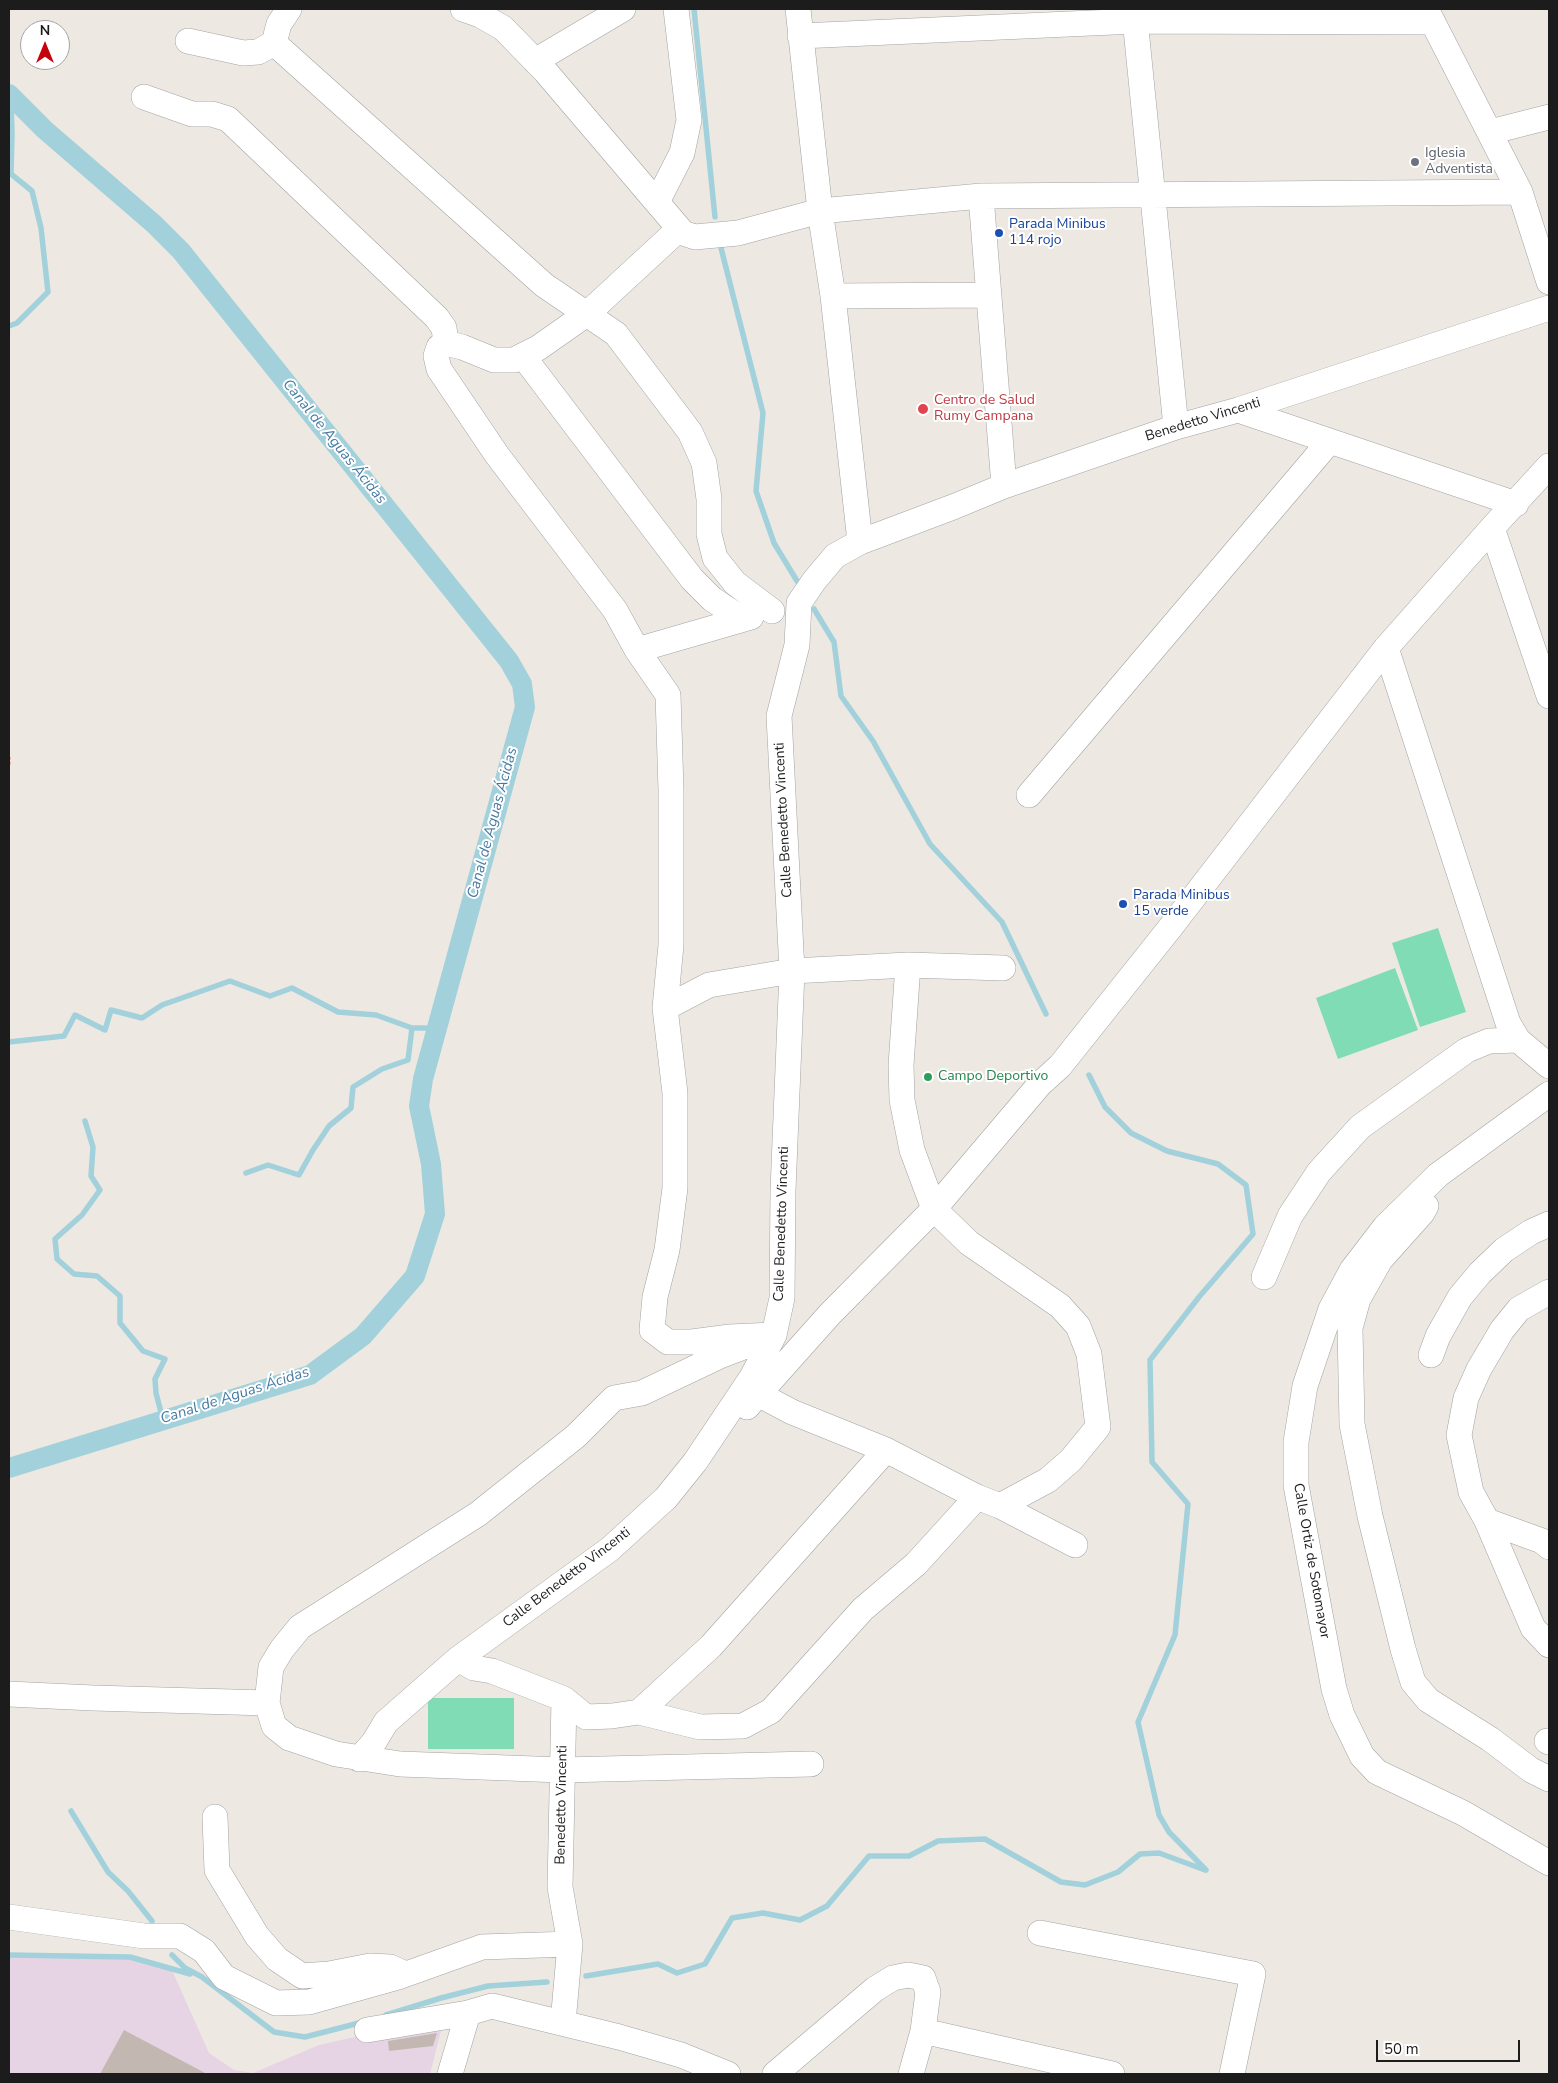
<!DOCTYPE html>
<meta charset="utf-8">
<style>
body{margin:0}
#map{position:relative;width:1558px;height:2083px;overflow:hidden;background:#ede9e2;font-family:"Nunito Sans",sans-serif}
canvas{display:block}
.frame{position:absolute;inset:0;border:10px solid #1c1c1c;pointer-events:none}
.north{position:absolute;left:20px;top:20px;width:50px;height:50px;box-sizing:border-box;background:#fff;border:1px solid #a4a4a4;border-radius:50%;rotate:0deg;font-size:14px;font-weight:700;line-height:20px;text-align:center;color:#1c1c1c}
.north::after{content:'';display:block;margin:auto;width:18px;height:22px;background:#c5030d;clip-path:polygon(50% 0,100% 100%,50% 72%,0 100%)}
.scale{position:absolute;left:1376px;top:2040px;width:144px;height:22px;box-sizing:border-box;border:2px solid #1c1c1c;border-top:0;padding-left:6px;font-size:15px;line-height:18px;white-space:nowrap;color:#1c1c1c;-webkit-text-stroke:4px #fff;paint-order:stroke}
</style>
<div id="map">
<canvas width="1558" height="2083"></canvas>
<div class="frame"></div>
<div class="north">N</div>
<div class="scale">50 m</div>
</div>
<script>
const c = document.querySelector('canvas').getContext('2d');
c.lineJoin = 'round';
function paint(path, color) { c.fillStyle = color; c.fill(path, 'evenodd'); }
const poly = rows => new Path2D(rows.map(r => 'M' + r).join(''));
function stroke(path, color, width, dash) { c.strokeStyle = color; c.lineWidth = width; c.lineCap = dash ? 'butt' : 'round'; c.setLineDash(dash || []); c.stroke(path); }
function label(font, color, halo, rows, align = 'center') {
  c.font = font + ' "Nunito Sans",sans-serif'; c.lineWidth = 4; c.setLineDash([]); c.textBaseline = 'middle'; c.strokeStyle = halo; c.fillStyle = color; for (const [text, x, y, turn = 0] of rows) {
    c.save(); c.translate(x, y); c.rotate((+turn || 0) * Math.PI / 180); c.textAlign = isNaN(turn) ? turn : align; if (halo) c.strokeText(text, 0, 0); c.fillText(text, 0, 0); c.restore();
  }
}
paint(poly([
 [9,1955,130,1957,171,1968,209,2053,234,2070,253,2073,319,2045,372,2033,443,2023,430,2074,9,2074]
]), '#e6d4e4');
paint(poly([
 [1438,928,1466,1012,1420,1027,1392,943],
 [1395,968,1418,1030,1338,1059,1316,998],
 [428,1698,514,1698,514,1749,428,1749]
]), '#80dcb4');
stroke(poly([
 [694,9,715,217],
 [721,248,763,413,756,491,774,543,797,581],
 [9,326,17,323,48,292,41,228,32,191,11,174,12,134,11,96],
 [814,609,834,642,841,696,873,741,930,844,1002,922,1046,1014],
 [9,1042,64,1036,75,1015,105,1030,111,1010,142,1018,162,1005,230,981,270,996,292,988,338,1012,376,1015,412,1028,437,1028],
 [1089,1075,1105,1107,1131,1133,1167,1151,1218,1164,1246,1185,1253,1234,1199,1297,1150,1360,1152,1462,1188,1504,1175,1635,1138,1722,1159,1815,1169,1832,1206,1870],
 [85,1121,93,1147,91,1176,100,1190,82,1215,55,1239,57,1259,74,1274,97,1276,120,1296,120,1323,143,1351,165,1359,155,1379,156,1393,163,1420],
 [246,1173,268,1165,299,1175,313,1150,329,1126,351,1108,353,1087,382,1069,408,1060,412,1028],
 [71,1811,108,1872,128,1891,152,1921],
 [9,1955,130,1957,190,1974],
 [172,1955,185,1968,202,1977,274,2032,305,2037,363,2022],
 [586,1976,658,1964,677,1973,705,1964,732,1918,763,1913,800,1920,827,1906,869,1856,909,1856,938,1841,985,1839,1061,1882,1085,1885,1118,1872,1140,1854,1159,1853,1205,1870],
 [386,2015,441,1998,488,1986,547,1982]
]), '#a2d1db', 5.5);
stroke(poly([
 [9,94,45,130,154,224,181,251,509,661,522,684,525,707,423,1079,419,1106,431,1164,435,1214,415,1276,363,1336,310,1375,9,1468]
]), '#a2d1db', 20);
paint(poly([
 [124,2030,207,2074,100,2074],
 [437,2033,433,2046,389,2051,388,2041]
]), '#c2b8b1');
const minor = poly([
 [463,9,480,15,503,28,545,71,683,233,695,237,738,233,820,211,981,196,1520,192],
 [798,9,820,211,833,296,860,542],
 [1134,9,1176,427],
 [1426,9,1520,192,1549,282],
 [800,36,1136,21,1433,22],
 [188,41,243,53,258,52,274,43,279,24,289,9],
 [274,43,544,285,616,334,690,432,704,463,709,499,709,534,715,558,735,583,772,611],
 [535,61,623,9],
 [144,97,192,114,212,114,228,119,437,318,444,328,446,343,439,347,436,356,439,369,497,455,615,610,637,650,668,695,671,790,671,945,665,1008,675,1093,675,1188,667,1250,655,1297,652,1330,668,1342,692,1342,730,1337,774,1335],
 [1490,132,1549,117],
 [981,196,1004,486],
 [657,202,682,153,689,120,676,9],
 [833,296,988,295],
 [446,343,462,347,494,360,514,360,538,348,588,313,679,229],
 [523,356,692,579,712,599,742,619],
 [1238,410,1516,504],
 [1492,528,1549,696],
 [1386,648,1508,1023,1518,1040,1549,1066],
 [637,650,751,617],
 [1029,795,1329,442],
 [665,1008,709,985,792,971,908,965],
 [1549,1094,1438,1175,1385,1227,1352,1270,1331,1309,1305,1386,1296,1442,1296,1485,1334,1689,1342,1715,1362,1756,1377,1772,1463,1813,1549,1863],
 [1426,1206,1422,1213,1380,1260,1358,1299,1350,1328,1352,1424,1370,1516,1403,1649,1413,1682,1428,1700,1490,1739,1531,1770,1549,1779],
 [1264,1277,1290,1216,1319,1172,1360,1127,1467,1050,1489,1041,1518,1040],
 [1549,1292,1519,1309,1502,1330,1479,1369,1466,1398,1459,1435,1471,1492,1487,1521,1542,1541,1549,1547],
 [1431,1355,1438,1336,1460,1297,1480,1273,1504,1250,1531,1232,1549,1224],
 [758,1394,792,1412,886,1450,977,1497,1000,1506,1075,1545],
 [747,1407,830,1314,934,1209,912,1150,902,1100,901,1065,908,965,1003,968],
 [1000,1506,1048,1480,1071,1460,1098,1427,1089,1354,1078,1326,1060,1306,969,1243,934,1209,1040,1084,1060,1066,1170,928,1386,648,1492,528,1549,466],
 [1487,1521,1533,1628,1549,1645],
 [458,1659,474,1668,492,1671,564,1699,560,1887,570,1944,563,2023],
 [9,1694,93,1698,267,1703,274,1726,289,1738,336,1754,400,1764,562,1770,811,1764],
 [564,1699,586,1717,612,1716,639,1712,711,1646,886,1450],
 [267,1703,271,1667,282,1649,300,1627,478,1514,576,1436,614,1398,642,1393,722,1355,751,1344],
 [639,1712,700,1727,743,1726,771,1711,863,1609,916,1564,977,1497],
 [1547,1741,1549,1742],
 [359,1759,374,1742,386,1722,458,1659,610,1549,666,1498,695,1462,752,1377,774,1335,782,1298,783,1190,792,971,779,716,797,645,799,603,814,581,835,556,860,542,953,507,1004,486,1176,427,1238,410,1549,308],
 [215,1817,217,1870,257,1936,277,1959,302,1976,329,1974,370,1966,390,1967,401,1972],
 [9,1917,144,1936,180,1936,204,1951,224,1977,276,2003,309,2002,398,1977,482,1947,570,1944],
 [1040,1933,1253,1974,1232,2074],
 [367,2030,468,2013,492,2006,619,2037,681,2055,728,2074],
 [450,2074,468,2013],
 [775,2074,875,1989,893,1978,908,1975,923,1978,928,1992,923,2031],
 [911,2074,923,2031,1112,2074]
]);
stroke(minor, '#a3a3a3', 26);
stroke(poly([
 [9,757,9,766]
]), '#f77069', 3, [2.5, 2.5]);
stroke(minor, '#fff', 25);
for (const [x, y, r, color] of [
 [1415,162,5,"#6b7280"],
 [999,233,5,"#1a4fb4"],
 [923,409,6,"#e0444e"],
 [1123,904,5,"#1a4fb4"],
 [928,1077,5,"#2e9e5b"]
]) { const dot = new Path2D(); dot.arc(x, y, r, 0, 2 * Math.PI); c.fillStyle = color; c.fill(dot); stroke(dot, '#fff', 2); }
label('14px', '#5b616d', '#fff', [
 ["Iglesia",1425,154],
 ["Adventista",1425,170]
], 'left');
label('14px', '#164399', '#fff', [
 ["Parada Minibus",1009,225],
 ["114 rojo",1009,241],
 ["Parada Minibus",1133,896],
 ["15 verde",1133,912]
], 'left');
label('14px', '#be3a42', '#fff', [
 ["Centro de Salud",934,401],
 ["Rumy Campana",934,417]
], 'left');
label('14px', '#1c1c1c', '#fff', [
 ["Benedetto Vincenti",1203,420,-17],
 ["Calle Benedetto Vincenti",784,820,-93],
 ["Calle Benedetto Vincenti",782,1224,-88],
 ["Calle Ortiz de Sotomayor",1311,1561,80],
 ["Calle Benedetto Vincenti",567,1578,-37],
 ["Benedetto Vincenti",562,1805,-89]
]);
label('14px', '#27864d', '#fff', [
 ["Campo Deportivo",938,1077]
], 'left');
label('italic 15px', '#477aa2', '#fff', [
 ["Canal de Aguas Ácidas",334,442,51],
 ["Canal de Aguas Ácidas",493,823,-75],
 ["Canal de Aguas Ácidas",235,1396,-18]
]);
</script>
